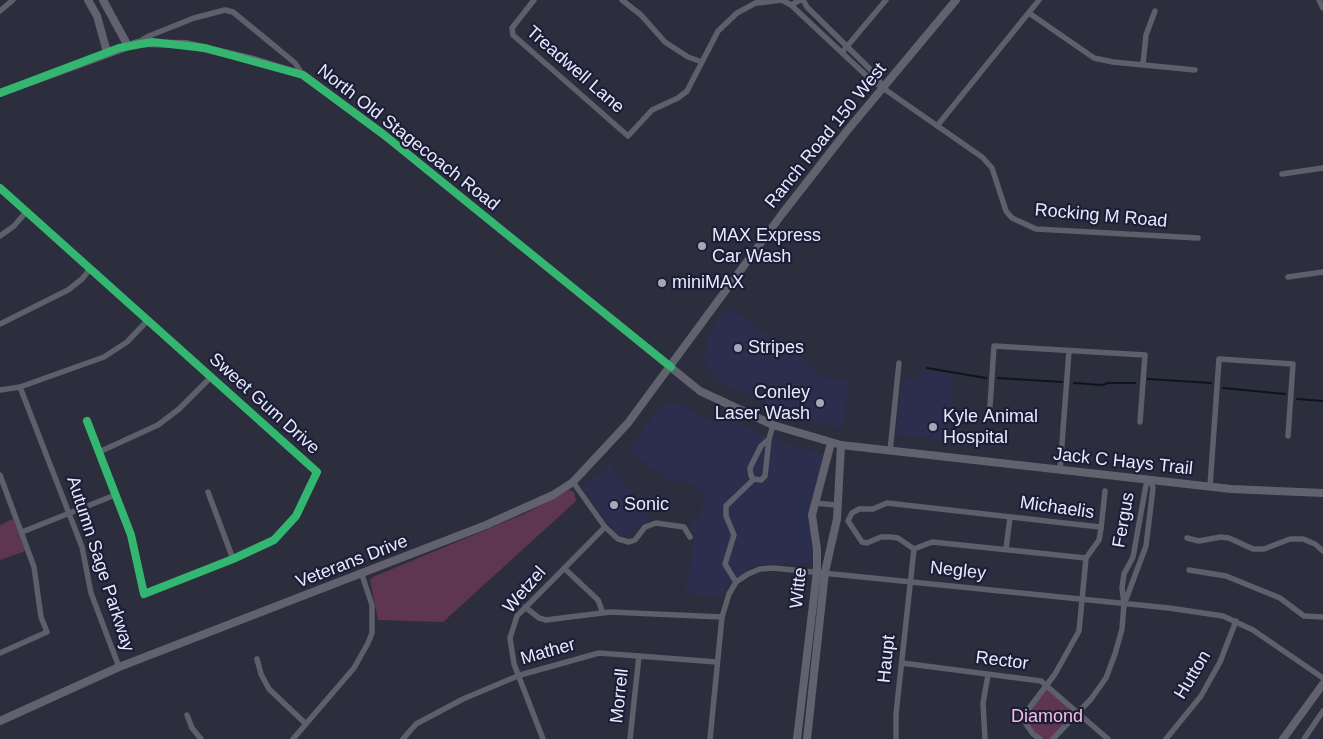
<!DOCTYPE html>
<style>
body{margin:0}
canvas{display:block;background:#2c2e3d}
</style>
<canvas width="1323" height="739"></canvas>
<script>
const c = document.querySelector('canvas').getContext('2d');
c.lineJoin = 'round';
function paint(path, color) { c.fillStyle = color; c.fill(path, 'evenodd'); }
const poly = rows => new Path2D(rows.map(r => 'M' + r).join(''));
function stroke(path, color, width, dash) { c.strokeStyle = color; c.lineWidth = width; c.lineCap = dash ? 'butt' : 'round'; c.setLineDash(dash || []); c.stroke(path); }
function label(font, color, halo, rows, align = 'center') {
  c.font = font + ' Arial,sans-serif'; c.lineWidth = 4.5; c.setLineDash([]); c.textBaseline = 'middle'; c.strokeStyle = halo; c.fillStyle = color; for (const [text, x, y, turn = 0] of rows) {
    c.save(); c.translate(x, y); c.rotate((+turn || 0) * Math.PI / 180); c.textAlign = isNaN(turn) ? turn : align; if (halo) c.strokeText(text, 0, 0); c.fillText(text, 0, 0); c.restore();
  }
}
paint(poly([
 [728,307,817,370,815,375,849,382,843,428,801,419,715,379,707,368,704,359,708,346,704,340],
 [925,370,954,373,950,440,896,434,903,378,913,380],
 [681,404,714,425,720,415,765,436,824,455,811,501,810,516,815,551,814,563,755,565,730,582,721,597,685,593,695,538,688,525,701,515,704,494,690,482,670,481,629,450,659,409,664,405],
 [610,465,650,519,623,538,612,529,583,486]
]), '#2b2e4d');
paint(poly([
 [569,490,574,492,576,501,443,622,378,620,370,580,373,577,524,514],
 [13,519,25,551,0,560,0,525],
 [1047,685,1078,713,1053,739,1041,739,1027,724,1027,715]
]), '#5f3651');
stroke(poly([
 [927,368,986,378],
 [998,378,1062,382],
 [1148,379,1211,383],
 [1074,383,1102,385,1108,383,1135,383],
 [1223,388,1285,394],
 [1297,399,1323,401]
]), '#09171b', 2);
stroke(poly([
 [534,0,512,28,513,35,628,136,652,110,678,98,687,91,718,31,737,13,761,0],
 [622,0,641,15,665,42,688,57,702,62],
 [782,0,791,5,800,0],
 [803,0,807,7,875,74,883,87],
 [1319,0,1323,8],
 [758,3,782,0],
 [791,5,870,79,982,157,992,168,1006,211,1012,218,1036,229,1198,238],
 [0,11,13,0],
 [1029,13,1094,58,1113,62,1195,70],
 [137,43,149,36,194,18,225,10,233,12,272,44,295,63,303,75],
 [844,50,886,0],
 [1143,64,1146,35,1155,11],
 [937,126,1039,0],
 [1282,174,1323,168],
 [0,188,317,472,296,516,274,540,233,559,144,594,131,535,87,421],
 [0,236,14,226,26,212],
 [1288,277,1323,272],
 [0,324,68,290,82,279,90,269],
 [20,387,82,547,91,593,119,667],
 [0,390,20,387,104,357,127,342,148,320],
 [990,406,994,346,1145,355,1140,422],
 [890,451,899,363],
 [99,452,158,425,179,409,211,377],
 [1060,470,1069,351],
 [0,475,34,567,41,617,47,632,0,653],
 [754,479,751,476,750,468,761,446,769,439],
 [1210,486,1219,359,1293,364,1288,436],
 [208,492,233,559],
 [814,503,836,505],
 [887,503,1100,527,1101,529,1099,540,1086,558,932,542,914,549,898,538,890,537,881,537,867,543,862,542,848,521,852,513,859,509,873,509,887,503],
 [605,527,618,539,629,542,635,540,645,527,656,523,684,527,690,537],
 [1101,529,1105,491],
 [22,532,115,495],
 [1187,538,1199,541,1221,537,1229,538,1253,549,1264,549,1290,539,1303,539,1315,544,1323,551],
 [1006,549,1010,517],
 [564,568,598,600,603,613],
 [1189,570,1226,576,1280,598,1304,616,1323,617],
 [736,582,725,564,734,535,726,516,726,506,754,479,761,480,765,476,769,439,773,425],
 [1125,602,1146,546,1153,488,1151,480],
 [525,607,539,618,546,620,610,612,722,617],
 [257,659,261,674,269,689,306,724],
 [902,663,1041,681,1108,739],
 [187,715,192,728,201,739],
 [293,739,354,668,368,643,372,633,372,605,362,575],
 [403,739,416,724,463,699,520,675,599,653,717,662],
 [543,739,514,664,510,638,517,616,605,527,573,482],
 [630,739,639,656],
 [710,739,722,617,729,594,736,582,748,574,760,569,773,568,1169,608,1223,616,1253,630,1323,678],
 [896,739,896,714,914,549],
 [985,739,983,703,988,675],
 [1040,739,1033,734,1026,724,1027,716,1030,707,1055,674,1079,631,1086,558],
 [1053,739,1091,699,1106,678,1115,654,1122,629,1124,604,1122,588,1124,574,1133,557,1146,485,1151,480],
 [1166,739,1201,696,1220,662,1236,621],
 [1304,739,1323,711]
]), '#5d5f6b', 5.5);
stroke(poly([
 [88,0,97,16,107,52],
 [103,0,128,46],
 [0,93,137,43,186,44,254,60,303,75,383,134,700,391,773,425,841,445,1231,489,1323,493],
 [0,721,119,667,486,525,553,495,573,482,628,423,782,214,846,132,956,0],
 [797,739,817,571,817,549,812,515,831,443],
 [807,739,825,572,837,519,841,445],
 [1283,739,1323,684]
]), '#62626f', 8);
stroke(poly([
 [0,93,119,48,152,42,205,48,303,75,383,134,671,367],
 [0,188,317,472,296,516,274,540,233,559,144,594,131,535,87,421]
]), '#33b770', 8);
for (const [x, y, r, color] of [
 [702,246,5,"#a6a8b9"],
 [662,283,5,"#a6a8b9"],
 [738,348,5,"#a6a8b9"],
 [820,403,5,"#a6a8b9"],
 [933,427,5,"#a6a8b9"],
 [614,505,5,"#a6a8b9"]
]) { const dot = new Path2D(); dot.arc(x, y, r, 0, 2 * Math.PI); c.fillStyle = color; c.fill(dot); stroke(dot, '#1c1e38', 2); }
label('18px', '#e7eafc', '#1c1e38', [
 ["Treadwell Lane",575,70,41],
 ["Ranch Road 150 West",826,136,-51],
 ["North Old Stagecoach Road",408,138,38],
 ["Rocking M Road",1101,216,5],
 ["Sweet Gum Drive",264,404,42],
 ["Jack C Hays Trail",1123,462,6],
 ["Michaelis",1057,508,8],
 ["Fergus",1124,520,-80],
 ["Veterans Drive",352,562,-21],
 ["Autumn Sage Parkway",100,564,72],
 ["Negley",958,571,6],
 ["Witte",799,588,-84],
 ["Wetzel",525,590,-49],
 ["Mather",548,652,-16],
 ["Haupt",887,659,-84],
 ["Rector",1002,661,7],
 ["Hutton",1193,675,-59],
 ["Morrell",620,696,-84]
]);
label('18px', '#e7eafc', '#1c1e38', [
 ["MAX Express",712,236],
 ["Car Wash",712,257],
 ["miniMAX",672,283],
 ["Stripes",748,348],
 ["Conley",810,393,"right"],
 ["Laser Wash",810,414,"right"],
 ["Kyle Animal",943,417],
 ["Hospital",943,438],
 ["Sonic",624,505]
], 'left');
label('18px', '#fbbee0', '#1c1e38', [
 ["Diamond",1047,717]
]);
</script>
